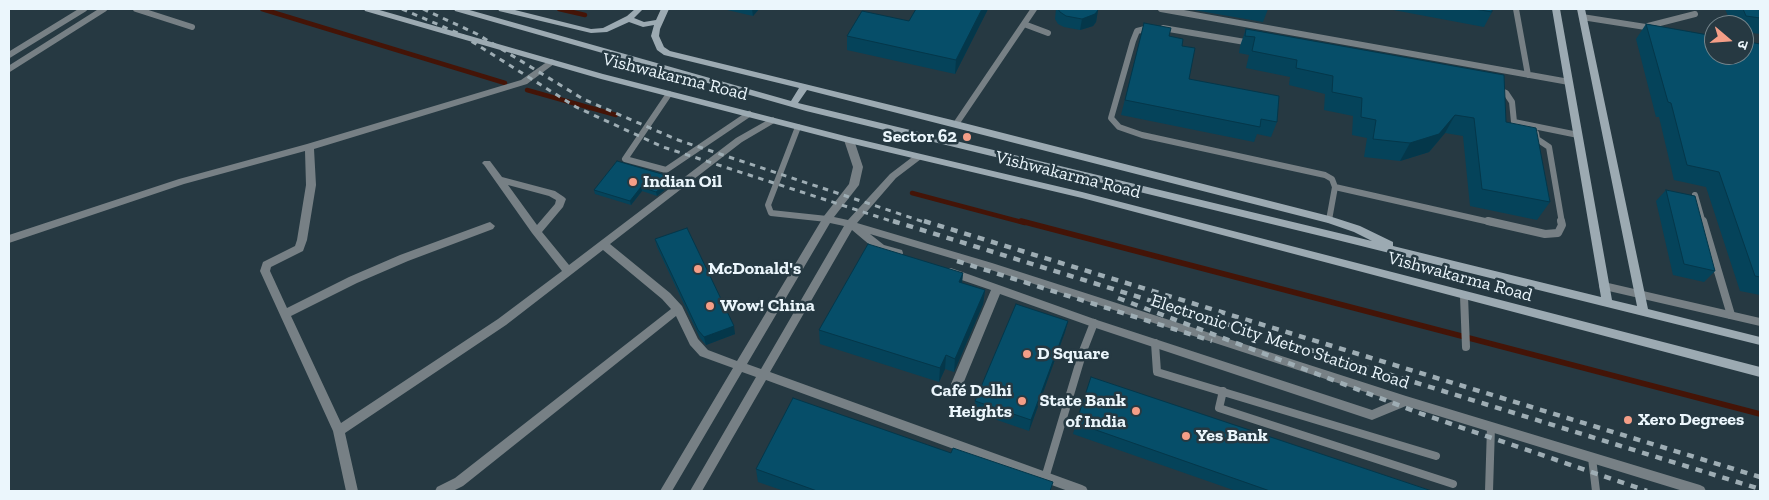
<!DOCTYPE html>
<meta charset="utf-8">
<style>
body{margin:0}
#map{position:relative;width:1769px;height:500px;overflow:hidden;background:#263942;font-family:"Zilla Slab","Noto Sans Devanagari",serif}
canvas{display:block}
.frame{position:absolute;inset:0;border:10px solid #ebf6fc;pointer-events:none}
.north{position:absolute;left:1704px;top:15px;width:50px;height:50px;box-sizing:border-box;background:#263942;border:1px solid #75858c;border-radius:50%;rotate:108deg;font-size:14px;font-weight:700;line-height:20px;text-align:center;color:#ebf6fc}
.north::after{content:'';display:block;margin:auto;width:18px;height:22px;background:#f49e87;clip-path:polygon(50% 0,100% 100%,50% 72%,0 100%)}
</style>
<div id="map">
<canvas width="1769" height="500"></canvas>
<div class="frame"></div>
<div class="north">उ</div>
</div>
<script>
const c = document.querySelector('canvas').getContext('2d');
c.lineJoin = 'round';
const poly = rows => new Path2D(rows.map(r => 'M' + r).join(''));
function stroke(path, color, width, dash) { c.strokeStyle = color; c.lineWidth = width; c.lineCap = dash ? 'butt' : 'round'; c.setLineDash(dash || []); c.stroke(path); }
function paint(path, color) { c.fillStyle = color; c.fill(path, 'evenodd'); }
function label(font, color, halo, rows, align = 'center') {
  c.font = font + ' "Zilla Slab",serif'; c.lineWidth = 5; c.setLineDash([]); c.textBaseline = 'middle'; c.strokeStyle = halo; c.fillStyle = color; for (const [text, x, y, turn = 0] of rows) {
    c.save(); c.translate(x, y); c.rotate((+turn || 0) * Math.PI / 180); c.textAlign = isNaN(turn) ? turn : align; if (halo) c.strokeText(text, 0, 0); c.fillText(text, 0, 0); c.restore();
  }
}
stroke(poly([
 [262,9,505,83],
 [559,9,585,15],
 [527,90,616,115],
 [912,193,1025,223]
]), '#441407', 4.5);
stroke(poly([
 [1021,221,1760,414]
]), '#441407', 5.5);
stroke(poly([
 [136,9,192,27],
 [1161,9,1569,82],
 [1516,9,1528,75],
 [1582,17,1652,28],
 [1024,24,1048,33],
 [1648,26,1695,14],
 [1149,28,1137,31,1133,41,1111,118,1119,127,1142,135,1325,175,1332,179,1335,187,1329,220],
 [1163,28,1251,43],
 [9,55,84,9],
 [9,69,104,9],
 [1497,89,1506,93,1512,102,1514,122,1578,135],
 [669,94,625,159,666,170,749,114],
 [956,124,1034,9],
 [798,127,768,205,771,213,827,219],
 [1536,133,1537,139,1549,147,1562,223],
 [1335,187,1494,223],
 [1695,195,1703,223]
]), '#778085', 6);
stroke(poly([
 [1488,221,1545,234,1558,233,1562,225,1561,221],
 [1703,221,1731,315],
 [1464,296,1466,347],
 [1155,343,1157,372,1436,456],
 [1223,391,1219,408,1453,484],
 [1592,458,1596,491],
 [1045,478,1083,351,1094,323],
 [1489,491,1491,427]
]), '#778085', 8);
paint(poly([
 [551,59,554,60,554,64,527,84,314,149,316,185,307,240,303,251,271,267,270,271,287,308,349,277,400,255,487,223,490,222,495,226,493,229,408,261,357,283,291,316,341,423,498,319,562,271,532,233,484,165,482,163,484,161,490,161,502,177,555,191,564,197,566,199,563,207,542,232,569,265,736,138,773,117,777,120,776,122,742,142,610,244,670,293,682,306,698,339,708,350,737,361,824,216,849,184,853,167,844,140,849,137,854,140,863,167,859,185,834,217,848,220,890,174,915,155,921,155,923,157,921,159,896,178,857,223,992,263,1406,396,1700,485,1704,487,1706,491,1683,491,1406,406,1372,420,1090,326,1000,294,963,384,961,387,957,389,953,387,951,384,991,290,947,275,946,272,947,269,951,268,1097,320,1372,410,1393,401,991,270,870,234,884,245,902,250,903,253,902,256,898,257,877,251,852,230,770,372,1082,485,1086,487,1088,491,1068,491,766,380,702,491,690,491,756,377,742,372,672,491,660,491,733,368,700,356,690,345,676,316,463,486,453,491,435,491,437,487,455,478,671,309,662,299,603,250,506,325,345,433,358,491,346,491,333,431,260,271,263,262,295,246,297,240,306,185,305,151,184,184,9,243,9,235,179,179,307,144,521,80,551,59],
 [508,185,549,196,556,200,555,204,537,225,508,185],
 [830,223,844,226,761,369,747,364,830,223],
 [1604,282,1760,318,1760,326,1600,289,1599,286,1600,283,1604,282]
]), '#778085');
paint(poly([
 [364,9,376,9,603,74,849,137,1082,192,1760,367,1760,377,1082,198,849,143,601,79,365,11,364,9],
 [454,9,466,9,791,101,799,88,664,55,657,50,651,36,654,25,643,27,629,22,607,32,591,33,499,11,498,9,511,9,591,29,603,28,627,16,635,9,643,9,634,18,644,22,656,20,661,9,669,9,660,29,659,36,664,47,670,51,956,121,1329,216,1360,226,1393,242,1393,246,1601,297,1552,9,1560,9,1612,300,1637,306,1577,9,1585,9,1648,309,1760,337,1760,345,1329,238,806,111,455,11,454,9],
 [807,90,1328,223,1354,232,1372,241,798,103,807,90]
]), '#9caab2');
stroke(poly([
 [402,9,460,34,576,107,663,147,897,223],
 [423,9,477,34,583,99,678,140,927,223]
]), '#9eadb4', 3, [5.5, 5.5]);
stroke(poly([
 [893,221,1760,489],
 [924,221,1760,477],
 [957,261,1212,341],
 [1118,298,1422,414,1647,491]
]), '#9eadb4', 4.5, [7, 7]);
paint(poly([
 [723,9,759,9,753,16],
 [916,9,988,9,955,74,847,50,847,36,909,21],
 [1056,9,1098,9,1098,10,1096,22,1093,26,1080,30,1064,27,1058,24,1055,19],
 [1188,9,1268,9,1263,22],
 [1388,9,1492,9,1492,12,1484,27],
 [1725,9,1760,9,1760,34,1744,32,1744,25,1732,25],
 [1144,23,1169,36,1182,46,1189,79,1277,122,1271,137,1257,134,1254,142,1121,115],
 [1646,24,1760,44,1760,295,1740,291,1706,187,1674,180,1659,117,1656,117,1636,39],
 [1246,29,1506,122,1550,202,1537,220,1470,206,1463,136,1445,133,1429,152,1400,161,1364,157,1367,138,1352,135,1353,116,1324,110,1325,94,1289,85,1290,77,1246,68,1249,55,1239,53,1240,46],
 [673,181,667,188,657,196,642,191,631,205,595,194,594,190],
 [1666,190,1715,271,1704,282,1673,275,1656,201],
 [655,239,735,334,706,345,700,338,657,247],
 [963,273,962,283,985,290,983,304,954,372,945,369,939,382,820,344,819,330],
 [1068,321,1065,332,1029,431,974,412,975,401],
 [1076,423,1432,491,1236,491,1073,434],
 [756,469,1050,491,784,491,758,482]
]), '#05435a');
paint(poly([
 [752,9,759,9,753,16],
 [982,9,988,9,955,74,956,60],
 [1098,10,1096,22,1093,26,1080,30,1082,19],
 [1455,115,1445,133,1429,152,1400,161,1410,143],
 [672,177,673,181,667,188,657,196,656,192],
 [641,187,642,191,631,205,630,201],
 [963,273,961,288,959,282],
 [985,290,983,304,954,372,955,359],
 [1068,321,1065,332,1029,431,1031,420],
 [734,326,735,334,706,345,704,337],
 [946,355,945,369,939,382,940,368]
]), '#04374a');
const building = poly([
 [916,9,982,9,956,60,847,36,862,11,909,21,916,9],
 [1058,9,1098,9,1098,10,1095,14,1082,19,1066,16,1060,12,1058,9],
 [1475,9,1492,9,1492,12,1475,9],
 [1743,9,1760,9,1760,18,1746,16,1743,9],
 [1144,23,1171,28,1169,36,1183,39,1182,46,1195,48,1189,79,1279,96,1277,122,1261,119,1260,127,1125,100,1144,23],
 [1646,24,1714,36,1714,55,1744,55,1744,41,1760,44,1760,277,1755,276,1719,172,1687,165,1671,103,1668,102,1646,24],
 [1246,29,1504,75,1506,122,1536,128,1550,202,1482,189,1474,118,1455,115,1439,134,1410,143,1373,139,1376,120,1361,117,1362,98,1332,92,1333,76,1296,68,1297,60,1252,51,1255,37,1245,36,1246,29],
 [617,161,672,177,666,184,656,192,641,187,630,201,594,190,617,161],
 [1666,190,1695,196,1715,271,1684,264,1666,190],
 [687,228,734,326,704,337,698,330,655,239,687,228],
 [868,244,963,273,959,282,985,290,955,359,946,355,940,368,819,330,868,244],
 [1016,304,1068,321,1031,420,975,401,1016,304],
 [1091,377,1432,491,1270,491,1076,423,1091,377],
 [793,398,951,453,953,448,1053,482,1050,491,817,491,756,469,793,398]
]);
paint(building, '#064e69');
stroke(building, '#04374a', 1);
for (const [x, y, r, color] of [
 [967,137,5,"#f49e87"],
 [633,182,5,"#f49e87"],
 [698,269,5,"#f49e87"],
 [710,306,5,"#f49e87"],
 [1027,354,5,"#f49e87"],
 [1022,401,5,"#f49e87"],
 [1136,411,5,"#f49e87"],
 [1628,420,5,"#f49e87"],
 [1186,436,5,"#f49e87"]
]) { const dot = new Path2D(); dot.arc(x, y, r, 0, 2 * Math.PI); c.fillStyle = color; c.fill(dot); stroke(dot, '#263942', 2); }
label('18px', '#ebf6fc', '#263942', [
 ["Vishwakarma Road",675,77,14],
 ["Vishwakarma Road",1068,175,14],
 ["Vishwakarma Road",1460,277,15],
 ["Electronic City Metro Station Road",1280,342,18]
]);
label('bold 18px', '#ebf6fc', '#263942', [
 ["Sector 62",957,137,"right"],
 ["Indian Oil",643,182],
 ["McDonald's",708,269],
 ["Wow! China",720,306],
 ["D Square",1037,354],
 ["Café Delhi",1012,391,"right"],
 ["Heights",1012,412,"right"],
 ["State Bank",1126,401,"right"],
 ["of India",1126,422,"right"],
 ["Xero Degrees",1638,420],
 ["Yes Bank",1196,436]
], 'left');
</script>
